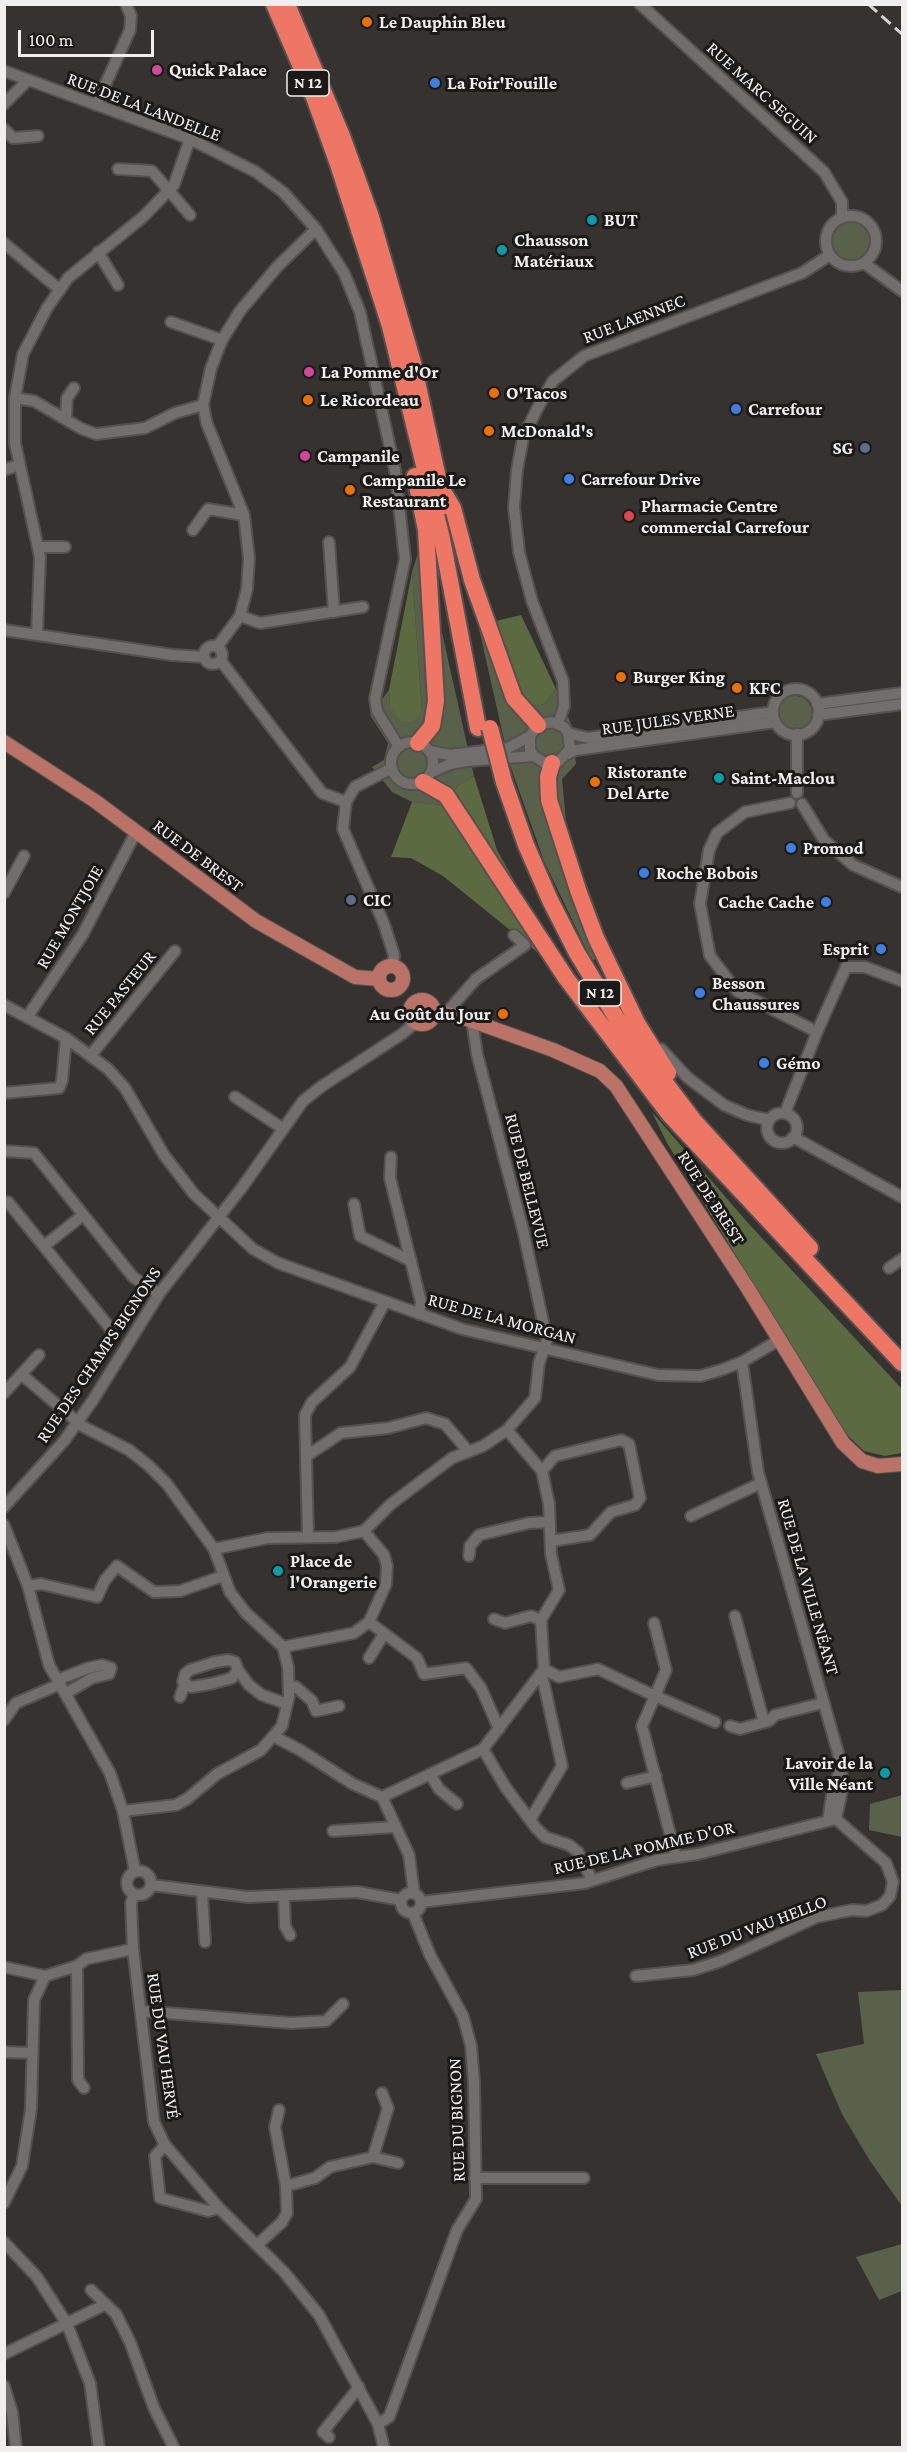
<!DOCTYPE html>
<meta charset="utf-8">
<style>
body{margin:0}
#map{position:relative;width:907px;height:2452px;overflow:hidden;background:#353230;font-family:"Crimson Pro",serif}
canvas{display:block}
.frame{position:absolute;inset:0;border:6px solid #f1efee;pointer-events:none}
.scale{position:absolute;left:18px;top:30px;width:136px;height:27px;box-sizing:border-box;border:3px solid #f1efee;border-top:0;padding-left:8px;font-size:18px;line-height:21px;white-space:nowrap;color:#f1efee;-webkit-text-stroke:4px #1c1a19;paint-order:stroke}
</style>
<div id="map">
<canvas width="907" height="2452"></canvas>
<div class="frame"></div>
<div class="scale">100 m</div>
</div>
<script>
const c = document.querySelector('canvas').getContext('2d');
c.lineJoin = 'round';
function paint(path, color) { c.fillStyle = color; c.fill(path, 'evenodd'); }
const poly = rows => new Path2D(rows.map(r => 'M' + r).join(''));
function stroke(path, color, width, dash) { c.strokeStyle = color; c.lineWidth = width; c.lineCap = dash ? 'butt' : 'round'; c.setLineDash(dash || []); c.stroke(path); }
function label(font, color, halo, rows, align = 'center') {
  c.font = font + ' "Crimson Pro",serif'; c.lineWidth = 6; c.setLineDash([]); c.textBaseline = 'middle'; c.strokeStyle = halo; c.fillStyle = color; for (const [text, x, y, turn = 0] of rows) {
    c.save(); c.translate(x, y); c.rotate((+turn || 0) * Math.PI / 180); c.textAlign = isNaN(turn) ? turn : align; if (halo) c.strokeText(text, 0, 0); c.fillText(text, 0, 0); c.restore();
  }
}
paint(poly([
 '831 241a20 20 0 1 1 40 0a20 20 0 1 1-40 0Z',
 [419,550,423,606,437,610,474,776,459,785,443,805,412,802,392,792,372,767,384,760,388,743,370,715,389,690,390,706,422,710,412,572],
 [486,591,525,699,535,706,545,704,556,689,572,726,576,764,562,779,567,832,611,950,592,961,544,861,509,762,473,602],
 '778 713a17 17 0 1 1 34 0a17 17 0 1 1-34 0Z',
 [902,1795,902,1837,869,1830,870,1804],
 [902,1990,902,2206,870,2161,842,2114,816,2054,864,2044,858,1992],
 [902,2244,902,2291,879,2300,856,2257]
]), '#59614a');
paint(poly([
 [412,572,422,710,413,722,400,721,390,706,389,690],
 [521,615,556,689,545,704,535,706,525,699,496,621],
 [474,776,497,850,525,900,515,907,541,955,443,876,411,858,391,857,412,802,443,805,459,785],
 [652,1112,748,1223,902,1389,902,1453,885,1456,864,1451,844,1432,667,1143]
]), '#5c6a41');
const minor = poly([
 [640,4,824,172,842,202,842,217],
 [4,71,190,139,256,172,283,192,316,229,344,273,360,312,395,470,405,559,375,699,377,711,399,747],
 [4,104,28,80],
 [96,105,130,30,131,16,126,4],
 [4,129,13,138,38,136],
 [118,169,152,171,190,215],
 '826 241a25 25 0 1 1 50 0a25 25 0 1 1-50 0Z',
 [4,243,60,290],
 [98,252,118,285],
 [864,263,902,291],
 [171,322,222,340],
 [15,398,34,401,82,429,96,434,145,428,175,413,203,405],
 [66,418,67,398,74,388],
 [4,470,19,465],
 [193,530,208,509,244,515],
 [329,542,334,612],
 [38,547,65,547],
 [240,616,260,623,363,607],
 [4,630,173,655,204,657],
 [37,634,40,557,15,443,15,398,23,354,47,308,68,278,143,217,174,185,190,139],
 '204 655a9 9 0 1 1 18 0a9 9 0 1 1-18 0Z',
 [217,647,240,616,247,589,249,558,244,515,207,424,203,405,211,368,222,340,240,311,277,267,316,229],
 [221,661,322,793,346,802],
 '773 712a23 23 0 1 1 46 0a23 23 0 1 1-46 0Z',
 [817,704,902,693],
 [818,715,902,704],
 [558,724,564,706,563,681,532,601,519,552,514,507,517,470,523,438,536,411,553,381,584,356,802,273,830,255],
 [568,733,588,738,773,712],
 '391 763a21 21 0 1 1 42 0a21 21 0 1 1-42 0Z',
 [430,751,450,755,508,748,530,736,538,725,552,722,564,727,568,733,570,749,558,762,545,763,534,756,530,750,530,736],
 [567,754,576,750,775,722],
 [392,768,355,787,346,802,343,829,384,924,394,955,393,967],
 [432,772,450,764,467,761,534,756],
 [797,793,797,734],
 [802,804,824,840,853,865,902,887],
 [4,893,24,856],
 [4,1005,66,1038,108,1069,125,1088,164,1155,194,1194,253,1249,278,1263,462,1329,658,1375,700,1376,721,1370,742,1362,779,1340],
 [447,1012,476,979,525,945,514,935],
 [28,1016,83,934,136,832],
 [817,1032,846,967,865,967,902,981],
 [661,1049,688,1078,724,1105,747,1115,769,1120],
 [91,1055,175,951],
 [4,1093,59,1088,62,1081,66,1038],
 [235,1097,282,1128],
 '767 1128a15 15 0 1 1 30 0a15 15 0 1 1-30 0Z',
 [785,1113,817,1032,737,991,710,956,700,904,709,850,717,833,745,812,790,803],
 [793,1137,902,1197],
 [4,1151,34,1153,133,1277,159,1294],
 [391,1157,390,1178,421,1302,419,1314],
 [8,1202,110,1328],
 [354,1204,360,1236,411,1261],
 [44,1246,83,1215],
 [889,1268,902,1259],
 [742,1362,758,1472,839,1756,843,1785,836,1819],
 [21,1374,82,1426,129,1450,148,1465,167,1484,214,1549,268,1538,336,1537,364,1531,391,1504,452,1458,483,1446,507,1430,535,1398,539,1363,547,1340,523,1230,477,1054,472,1021],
 [4,1393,39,1355],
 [308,1455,341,1433,388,1428,426,1418,445,1424,468,1451],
 [542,1471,555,1456,621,1440,629,1444,640,1498,635,1505,611,1512,590,1535,551,1541],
 [4,1507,64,1441,93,1400,159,1294,243,1186,303,1101,322,1086,402,1034,416,1022],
 [691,1516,761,1483],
 [4,1525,28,1586,49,1665,110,1773,123,1811,135,1871],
 [308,1536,305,1415,312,1402,350,1367,385,1302],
 [469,1556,470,1546,479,1535,529,1523,549,1522],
 [28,1586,41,1584,97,1597,105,1580,117,1566,154,1592,180,1591,223,1576],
 [735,1616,764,1722],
 [494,1619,505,1623,531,1616,541,1620],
 [369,1622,417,1658,424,1674,466,1668,481,1688,499,1729],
 [654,1623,666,1670,655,1696,715,1722],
 [283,1647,354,1633,369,1622,386,1584,387,1566,384,1555,364,1531],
 [369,1658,384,1634],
 [544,1669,559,1677,598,1669,655,1696,642,1726,676,1857],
 [238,1670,235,1662,228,1660,215,1662,190,1670,185,1674,183,1682,191,1687,210,1684,232,1678,238,1670,249,1685,262,1695,287,1704],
 [57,1680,88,1668,102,1665,111,1668,109,1674,92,1678,65,1694],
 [289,1686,296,1687,312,1701,316,1711,339,1706],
 [180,1697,185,1684],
 [4,1720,16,1703,60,1684],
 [730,1726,740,1729,769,1721,775,1715,823,1703],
 [273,1736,300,1750,353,1784,382,1797,409,1855,414,1893],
 [483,1749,506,1788,536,1828,545,1837,569,1845,578,1852,592,1880],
 [430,1774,439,1789,457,1804],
 [627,1783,656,1776],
 [382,1797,483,1749,544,1669,541,1620,559,1590,551,1554,549,1504,542,1471,507,1430],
 [123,1811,176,1805,187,1799,217,1774,261,1750,282,1726,289,1696,288,1667,283,1647,246,1613,230,1592,214,1549],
 [530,1820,562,1766,542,1675],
 [828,1821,833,1789,840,1770],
 [333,1831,395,1827],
 '127 1883a12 12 0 1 1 24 0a12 12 0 1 1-24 0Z',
 [151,1885,248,1897,357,1892,401,1900],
 '401 1903a10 10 0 1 1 20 0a10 10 0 1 1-20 0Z',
 [202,1893,205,1942],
 [134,1895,131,1903,133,1949,154,2122,165,2145,219,2208,284,2272,319,2315,378,2424,384,2448],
 [284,1897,285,1926,290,1935],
 [421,1902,585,1883,657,1860,698,1854,836,1819],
 [4,1967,45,1976],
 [636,1976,693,1970,721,1961,817,1917,852,1910,866,1911,882,1905,890,1896,893,1882,886,1863,836,1819],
 [141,2011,291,2023,326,2021,343,2004],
 [4,2052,32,2053],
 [84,2088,78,2080,77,1966,86,1959,133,1949],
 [165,2145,155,2156,160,2198,208,2211,219,2208],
 [373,2157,398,2163],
 [475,2178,584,2178],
 [286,2186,315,2178,330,2167,373,2157,388,2108,382,2093],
 [4,2203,22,2166,31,2109,34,2000,45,1976,77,1966],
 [4,2242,37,2277,67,2324,90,2383,99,2448],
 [257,2245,282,2222,287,2213,286,2186,275,2127,279,2110],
 [91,2290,116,2314,130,2342,154,2408,174,2448],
 [4,2354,106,2304],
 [4,2386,12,2412,16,2448],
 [378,2424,389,2417,457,2230,476,2199,474,2082,471,2046,463,2016,430,1955,413,1913],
 [329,2437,323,2432,359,2387]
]);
const major = poly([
 [4,742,95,801,256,921,355,977,379,979],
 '379 978a12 12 0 1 1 24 0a12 12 0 1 1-24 0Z',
 '410 1012a12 12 0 1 1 24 0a12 12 0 1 1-24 0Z',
 [434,1011,464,1018,553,1050,600,1071,616,1086,747,1287,843,1443,862,1461,878,1466,902,1464]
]);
const highway = poly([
 [274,4,314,97,338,164,390,326,442,539,478,728],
 [287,4,342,136,371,217,413,363,444,506],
 [415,476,426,530,436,701,432,726,418,743],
 [444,493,453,508,472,580,514,698,538,725],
 [552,763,548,777,549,800,579,893,596,938,637,1023,668,1073],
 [423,782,446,795,566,978,669,1114,902,1363],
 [504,782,526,845,550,900,577,953,617,1019,695,1122,810,1248]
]);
stroke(minor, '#545150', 14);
stroke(major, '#545150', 16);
stroke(highway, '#545150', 20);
stroke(minor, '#716e6b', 10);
stroke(major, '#bc7367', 14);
stroke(highway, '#ee7665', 16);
stroke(poly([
 [868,4,902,34]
]), '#d6d4d2', 3, [12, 6]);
const highwayBridge = poly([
 [490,728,504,782]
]);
stroke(highwayBridge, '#545150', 20, []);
stroke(highwayBridge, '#ee7665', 16);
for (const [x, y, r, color] of [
 [367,22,6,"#e8710a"],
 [157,70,6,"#d1479c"],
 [435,83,6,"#3f7fe0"],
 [592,220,6,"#0f9aa8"],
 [502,250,6,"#0f9aa8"],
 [309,372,6,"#d1479c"],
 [494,393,6,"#e8710a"],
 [308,400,6,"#e8710a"],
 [736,409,6,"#3f7fe0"],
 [489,431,6,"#e8710a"],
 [865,448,6,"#5c6f8a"],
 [305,456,6,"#d1479c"],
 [569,479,6,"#3f7fe0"],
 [350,490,6,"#e8710a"],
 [629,516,6,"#e0444e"],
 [621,677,6,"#e8710a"],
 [737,688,6,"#e8710a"],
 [719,778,6,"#0f9aa8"],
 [595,782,6,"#e8710a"],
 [791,848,6,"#3f7fe0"],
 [644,873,6,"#3f7fe0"],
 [351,900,6,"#5c6f8a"],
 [826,902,6,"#3f7fe0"],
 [881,949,6,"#3f7fe0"],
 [700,993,6,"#3f7fe0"],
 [503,1014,6,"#e8710a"],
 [764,1063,6,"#3f7fe0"],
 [278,1571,6,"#0f9aa8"],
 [885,1773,6,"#0f9aa8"]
]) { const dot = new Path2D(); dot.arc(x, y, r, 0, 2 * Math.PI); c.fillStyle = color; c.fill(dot); stroke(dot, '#1c1a19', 2); }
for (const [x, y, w] of [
 [308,83,42],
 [600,993,42]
]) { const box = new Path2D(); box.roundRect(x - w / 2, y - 13, w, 26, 4.5); c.fillStyle = '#1c1a19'; c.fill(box); stroke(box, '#f1efee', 1.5); }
label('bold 16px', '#f1efee', null, [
 ["N 12",308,83],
 ["N 12",600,993]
]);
label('bold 18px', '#f1efee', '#1c1a19', [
 ["Le Dauphin Bleu",379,22],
 ["Quick Palace",169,70],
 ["La Foir'Fouille",447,83],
 ["BUT",604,220],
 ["Chausson",514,240],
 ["Matériaux",514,261],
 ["La Pomme d'Or",321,372],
 ["O'Tacos",506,393],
 ["Le Ricordeau",320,400],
 ["Carrefour",748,409],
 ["McDonald's",501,431],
 ["SG",853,448,"right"],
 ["Campanile",317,456],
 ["Carrefour Drive",581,479],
 ["Campanile Le",362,480],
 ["Restaurant",362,501],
 ["Pharmacie Centre",641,506],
 ["commercial Carrefour",641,527],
 ["Burger King",633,677],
 ["KFC",749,688],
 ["Ristorante",607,772],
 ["Del Arte",607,793],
 ["Saint-Maclou",731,778],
 ["Promod",803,848],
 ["Roche Bobois",656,873],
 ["CIC",363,900],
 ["Cache Cache",814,902,"right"],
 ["Esprit",869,949,"right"],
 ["Besson",712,983],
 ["Chaussures",712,1004],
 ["Au Goût du Jour",491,1014,"right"],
 ["Gémo",776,1063],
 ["Place de",290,1561],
 ["l'Orangerie",290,1582],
 ["Lavoir de la",873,1763,"right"],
 ["Ville Néant",873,1784,"right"]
], 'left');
label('18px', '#f1efee', '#1c1a19', [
 ["RUE MARC SEGUIN",762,93,42],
 ["RUE DE LA LANDELLE",144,107,21],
 ["RUE LAENNEC",634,319,-21],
 ["RUE JULES VERNE",668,720,-8],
 ["RUE DE BREST",198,856,37],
 ["RUE MONTJOIE",70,917,-60],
 ["RUE PASTEUR",120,993,-51],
 ["RUE DE BELLEVUE",527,1181,76],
 ["RUE DE BREST",711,1198,57],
 ["RUE DE LA MORGAN",502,1319,15],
 ["RUE DES CHAMPS BIGNONS",99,1355,-56],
 ["RUE DE LA VILLE NÉANT",808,1587,74],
 ["RUE DE LA POMME D'OR",644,1848,-13],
 ["RUE DU VAU HELLO",757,1927,-21],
 ["RUE DU VAU HERVÉ",163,2046,82],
 ["RUE DU BIGNON",457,2120,-92]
]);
</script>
